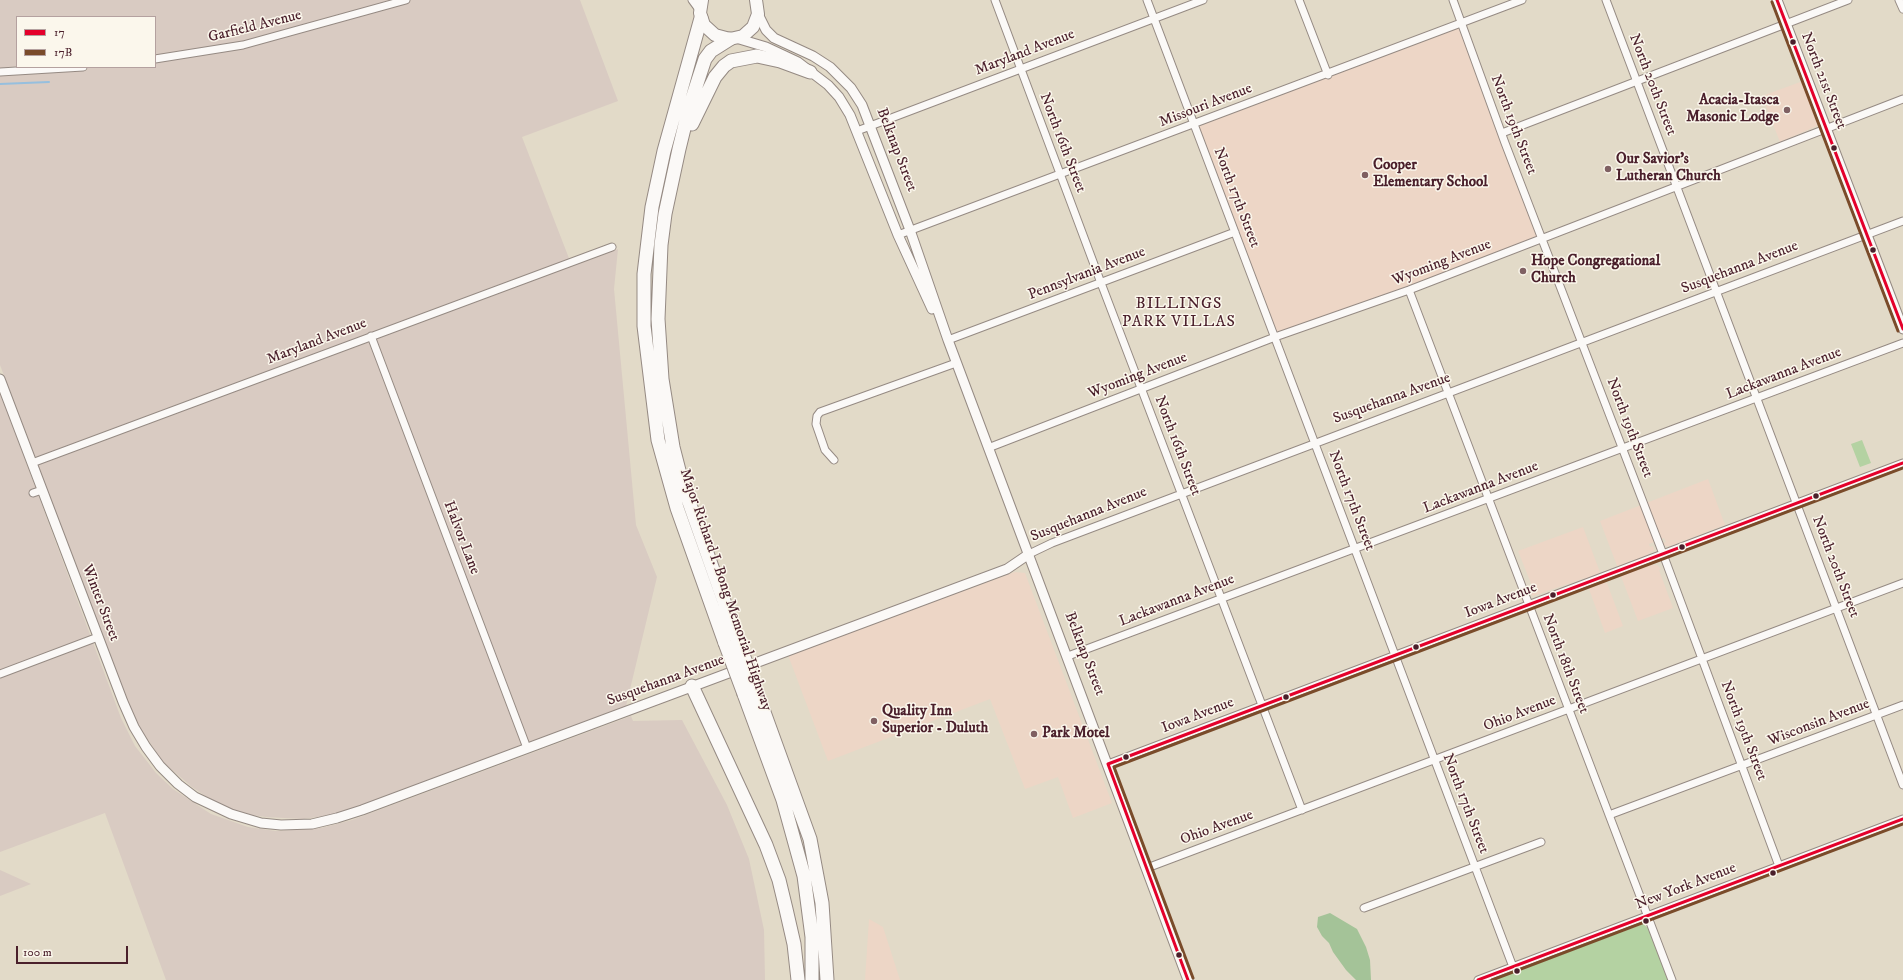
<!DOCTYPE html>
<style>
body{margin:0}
#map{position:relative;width:1903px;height:980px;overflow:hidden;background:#e2dac8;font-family:"IM FELL DW Pica",serif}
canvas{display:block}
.legend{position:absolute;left:16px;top:16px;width:140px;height:52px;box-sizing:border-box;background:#fbf7ec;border:1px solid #b4a19f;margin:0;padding:5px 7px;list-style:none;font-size:12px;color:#4a1f2b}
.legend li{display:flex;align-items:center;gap:8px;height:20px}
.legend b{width:20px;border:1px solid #b4a19f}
.scale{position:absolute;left:16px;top:946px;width:112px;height:18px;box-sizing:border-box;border:2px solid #4a1f2b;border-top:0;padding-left:5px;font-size:12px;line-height:14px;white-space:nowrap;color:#4a1f2b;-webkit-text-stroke:3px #fbf7ec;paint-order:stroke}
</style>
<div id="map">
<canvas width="1903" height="980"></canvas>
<ul class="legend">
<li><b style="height:5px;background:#e4002b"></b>17</li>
<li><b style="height:5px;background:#7a4b2a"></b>17B</li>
</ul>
<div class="scale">100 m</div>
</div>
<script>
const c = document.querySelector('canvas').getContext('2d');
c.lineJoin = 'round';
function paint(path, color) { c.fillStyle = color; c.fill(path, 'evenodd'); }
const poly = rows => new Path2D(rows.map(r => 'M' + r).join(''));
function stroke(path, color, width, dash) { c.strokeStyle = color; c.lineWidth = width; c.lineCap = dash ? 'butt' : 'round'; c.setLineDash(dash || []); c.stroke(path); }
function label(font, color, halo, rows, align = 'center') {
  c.font = font + ' "IM FELL DW Pica",serif'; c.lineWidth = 3; c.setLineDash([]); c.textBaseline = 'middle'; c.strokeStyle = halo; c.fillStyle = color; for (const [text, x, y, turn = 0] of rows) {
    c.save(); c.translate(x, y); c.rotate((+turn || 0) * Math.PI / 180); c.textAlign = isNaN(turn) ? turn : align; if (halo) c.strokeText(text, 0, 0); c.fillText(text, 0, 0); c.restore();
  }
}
paint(poly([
 [1462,23,1542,239,1275,337,1194,125],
 [1803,81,1816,118,1817,126,1780,142,1762,96],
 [1708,479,1725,525,1670,546,1665,546,1662,543,1666,542,1664,538,1649,544,1650,547,1653,546,1654,550,1648,554,1653,565,1657,565,1661,569,1659,570,1673,608,1638,621,1600,521],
 [1583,527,1604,583,1607,583,1623,626,1605,633,1585,578,1533,596,1529,593,1534,591,1518,551],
 [1015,572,1025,573,1112,803,1073,818,1058,777,1025,789,990,699,828,761,788,655],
 [869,919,883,927,900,980,865,980]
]), '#edd6c6');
paint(poly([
 [0,0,580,0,618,101,522,137,572,266,618,249,614,289,636,525,657,577,626,706,377,800,336,814,304,819,266,817,245,814,228,808,210,799,192,787,164,763,141,730,123,693,0,365],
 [17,17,155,17,155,67,17,67],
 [0,392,121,718,135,746,146,760,156,773,173,789,211,814,248,827,276,831,321,828,352,820,631,716,633,721,682,720,727,805,749,859,764,930,765,980,166,980,105,813,0,852],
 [0,870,31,884,0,896]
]), '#d9cbc2');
paint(poly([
 [1862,440,1871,463,1860,467,1851,444],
 [1643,924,1648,928,1668,980,1494,980]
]), '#b4d2a2');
paint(poly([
 [1330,913,1357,929,1366,947,1370,960,1371,980,1356,980,1346,970,1333,952,1329,943,1322,936,1317,927,1318,917]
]), '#a4c398');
stroke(poly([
 [0,84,49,82]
]), '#96bfde', 2);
const minor = poly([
 [692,0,700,11],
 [995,0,1101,283,1302,810],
 [1147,0,1513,967],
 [1299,0,1328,75],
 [1453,0,1505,143,1663,554,1779,866],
 [1606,0,1903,785],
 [1899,0,1903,9],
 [155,59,243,45,406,0],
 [0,72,83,67],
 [857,131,1203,0],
 [1502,133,1848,0],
 [898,235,1522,0],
 [1409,290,1672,980],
 [371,336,527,748],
 [948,340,1235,232],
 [988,448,1275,337,1409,290,1903,99],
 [834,460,825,450,816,424,817,416,820,412,956,363],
 [32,463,612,247],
 [33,493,42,490],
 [1029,554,1052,543,1903,221],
 [1068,656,1903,343],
 [0,674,98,637],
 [1108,764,1903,463],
 [1609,815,1903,705],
 [1147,868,1903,583],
 [1364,908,1541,842],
 [1478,980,1903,819]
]);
const tertiary = poly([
 [1777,0,1903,329],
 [758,14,766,30,774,38,813,56,830,67,851,88,862,105,910,230,948,340,1188,980],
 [736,38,766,47,798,62,828,85,839,97,850,115,898,235,932,309],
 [0,379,123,702,134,727,146,747,160,766,178,784,195,797,231,814,261,823,281,825,312,824,337,818,362,810,1007,569,1029,554]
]);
const trunk = poly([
 [702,0,700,13,704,25,715,35,730,39,743,36,753,27,758,14,756,0]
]);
const motorway = poly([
 [701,18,664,151,652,207,644,274,644,326,658,440,677,508,725,643],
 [730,39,711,51,705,59,689,108,679,149,665,214,661,245,658,319,662,379,673,447,682,482,737,638],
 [692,124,715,77,724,66,731,61,757,56,780,61,810,72],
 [692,686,766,845,779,880,786,909,794,944,798,980],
 [756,690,810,839,822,903,827,980],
 [744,694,783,800,804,876,812,937,812,980]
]);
stroke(minor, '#958a83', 9);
stroke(tertiary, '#958a83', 11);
stroke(trunk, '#958a83', 14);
stroke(motorway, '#958a83', 15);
stroke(minor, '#fbf9f7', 7);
stroke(tertiary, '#fbf9f7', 9);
stroke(trunk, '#fbf9f7', 12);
stroke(motorway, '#fbf9f7', 13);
const motorwayBridge = poly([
 [737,638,756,690],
 [725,643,744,694]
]);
stroke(motorwayBridge, '#958a83', 15, []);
stroke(motorwayBridge, '#fbf9f7', 13);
stroke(poly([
 [1777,0,1903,329],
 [1188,980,1108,764,1903,463],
 [1478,980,1903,819]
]), '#e4002b', 3);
stroke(poly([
 [1772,2,1898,331],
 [1193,978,1114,767,1903,468],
 [1492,980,1903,824]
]), '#7a4b2a', 3);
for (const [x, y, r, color] of [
 [1793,42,3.5,"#4a1f2b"],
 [1787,110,4,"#7f6062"],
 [1834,148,3.5,"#4a1f2b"],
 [1608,169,4,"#7f6062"],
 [1365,175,4,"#7f6062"],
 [1873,250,3.5,"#4a1f2b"],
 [1523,271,4,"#7f6062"],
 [1816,496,3.5,"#4a1f2b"],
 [1682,547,3.5,"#4a1f2b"],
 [1553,595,3.5,"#4a1f2b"],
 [1416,647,3.5,"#4a1f2b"],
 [1286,697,3.5,"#4a1f2b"],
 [874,721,4,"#7f6062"],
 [1034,734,4,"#7f6062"],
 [1126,757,3.5,"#4a1f2b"],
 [1773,873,3.5,"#4a1f2b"],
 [1646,921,3.5,"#4a1f2b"],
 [1179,955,3.5,"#4a1f2b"],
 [1517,971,3.5,"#4a1f2b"]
]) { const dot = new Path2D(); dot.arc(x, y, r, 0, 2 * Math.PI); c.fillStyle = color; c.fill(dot); stroke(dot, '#fbf7ec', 1.5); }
label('15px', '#4a1f2b', '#fbf7ec', [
 ["Garfield Avenue",255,27,-14],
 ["Maryland Avenue",1025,53,-21],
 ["North 21st Street",1823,81,69],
 ["North 20th Street",1652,85,69],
 ["Missouri Avenue",1206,106,-21],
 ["North 19th Street",1513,125,69],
 ["North 16th Street",1062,143,69],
 ["Belknap Street",896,150,69],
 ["North 17th Street",1236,198,69],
 ["Wyoming Avenue",1442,263,-21],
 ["Susquehanna Avenue",1740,268,-21],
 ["Pennsylvania Avenue",1087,274,-21],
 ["Maryland Avenue",317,342,-21],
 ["Lackawanna Avenue",1784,374,-21],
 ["Wyoming Avenue",1138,376,-21],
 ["Susquehanna Avenue",1392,399,-20],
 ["North 19th Street",1629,428,69],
 ["North 16th Street",1177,446,69],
 ["Lackawanna Avenue",1481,488,-21],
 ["North 17th Street",1351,501,69],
 ["Susquehanna Avenue",1089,515,-22],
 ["Halvor Lane",461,538,69],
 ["North 20th Street",1835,567,69],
 ["Major Richard I. Bong Memorial Highway",725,590,71],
 ["Lackawanna Avenue",1177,601,-21],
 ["Iowa Avenue",1501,601,-21],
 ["Winter Street",100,603,69],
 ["Belknap Street",1084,654,69],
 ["North 18th Street",1565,664,69],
 ["Susquehanna Avenue",666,681,-20],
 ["Ohio Avenue",1520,714,-21],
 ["Iowa Avenue",1198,716,-21],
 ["Wisconsin Avenue",1819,723,-21],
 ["North 19th Street",1743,731,69],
 ["North 17th Street",1465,804,69],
 ["Ohio Avenue",1217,828,-20],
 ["New York Avenue",1686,887,-21]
]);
label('bold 15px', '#4a1f2b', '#fbf7ec', [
 ["Acacia-Itasca",1779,101,"right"],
 ["Masonic Lodge",1779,118,"right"],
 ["Our Savior's",1616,160],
 ["Lutheran Church",1616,177],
 ["Cooper",1373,166],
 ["Elementary School",1373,183],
 ["Hope Congregational",1531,262],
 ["Church",1531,279],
 ["Quality Inn",882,712],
 ["Superior - Duluth",882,729],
 ["Park Motel",1042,734]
], 'left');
c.letterSpacing = '1px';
label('16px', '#4a1f2b', '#fbf7ec', [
 ["BILLINGS",1179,305],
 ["PARK VILLAS",1179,323]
]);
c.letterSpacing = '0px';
</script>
